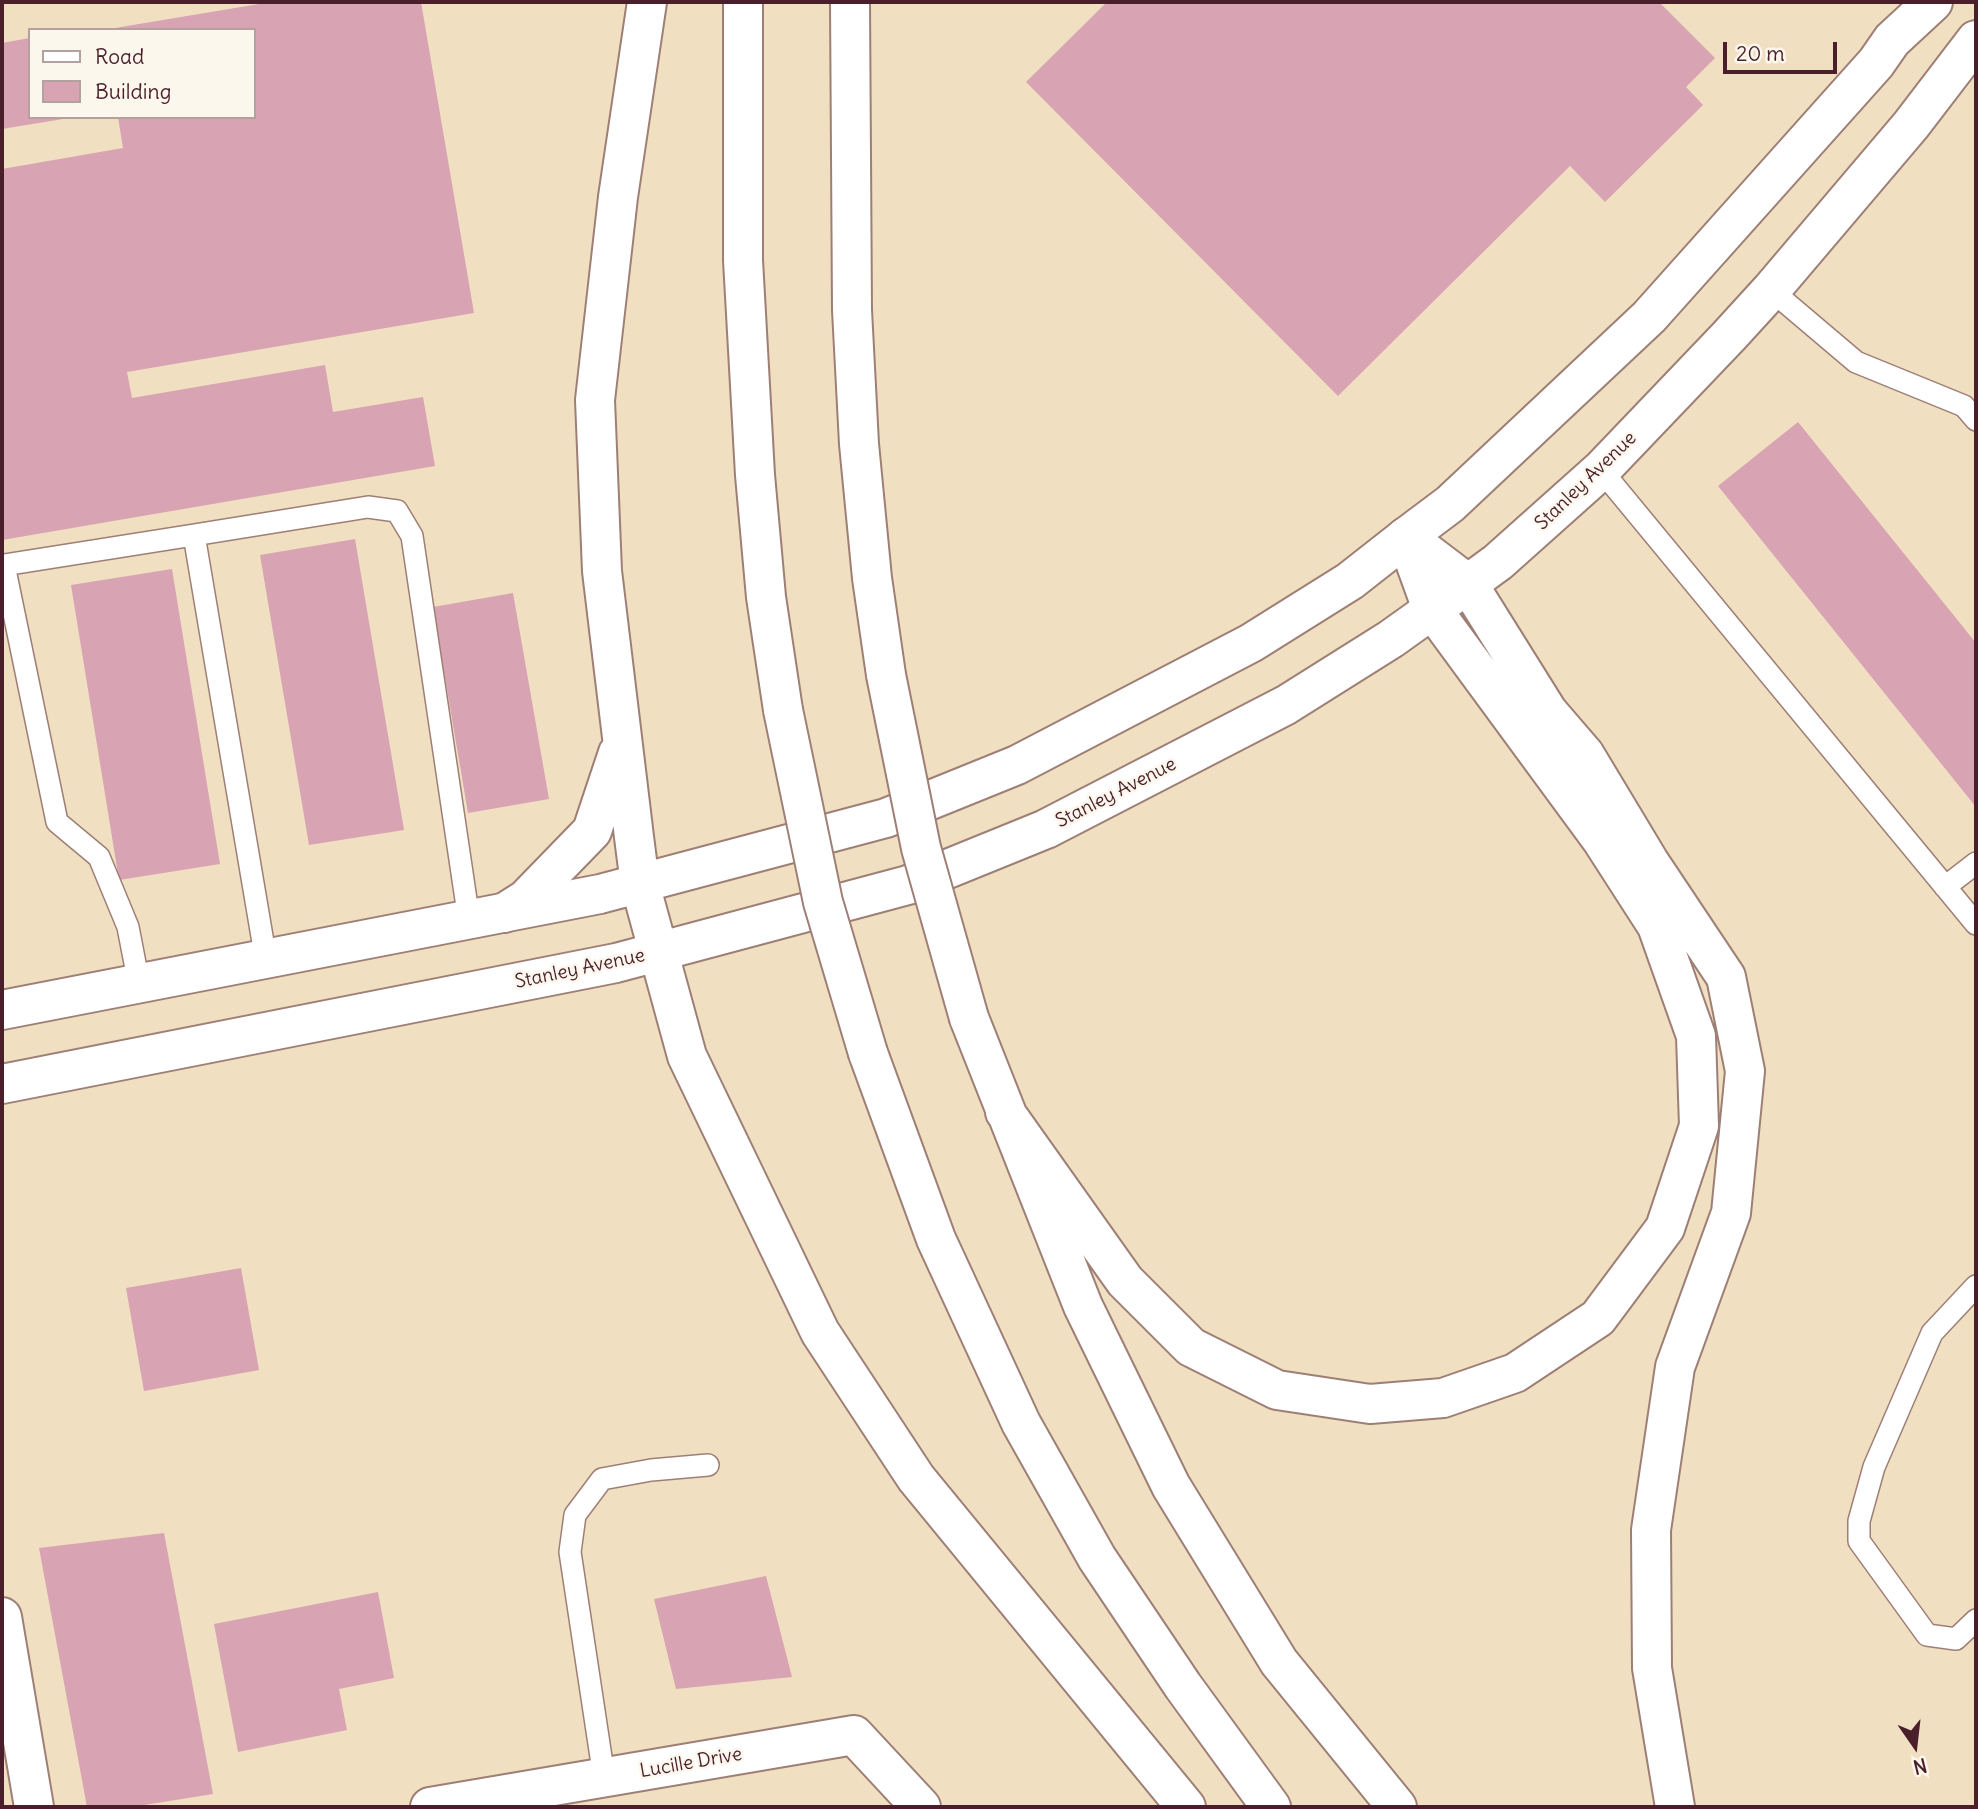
<!DOCTYPE html>
<style>
body{margin:0}
#map{position:relative;width:1978px;height:1809px;overflow:hidden;background:#f1dfc1;font-family:Delius,sans-serif}
canvas{display:block}
.frame{position:absolute;inset:0;border:4px solid #4a1f2b;pointer-events:none}
.legend{position:absolute;left:28px;top:28px;width:228px;height:91px;box-sizing:border-box;background:#fbf7ec;border:2px solid #b4a19f;margin:0;padding:9px 12px;list-style:none;font-size:21px;color:#4a1f2b}
.legend li{display:flex;align-items:center;gap:14px;height:35px}
.legend b{width:35px;border:2px solid #b4a19f}
.north{position:absolute;left:1880px;top:1711px;width:70px;height:70px;-webkit-text-stroke:5px #fbf7ec;paint-order:stroke;rotate:166deg;font-size:19px;font-weight:700;line-height:28px;text-align:center;color:#4a1f2b}
.north::after{content:'';display:block;margin:auto;width:24px;height:32px;background:#4a1f2b;clip-path:polygon(50% 0,100% 100%,50% 72%,0 100%)}
.scale{position:absolute;left:1723px;top:42px;width:114px;height:32px;box-sizing:border-box;border:4px solid #4a1f2b;border-top:0;padding-left:9px;font-size:21px;line-height:24px;white-space:nowrap;color:#4a1f2b;-webkit-text-stroke:5px #fbf7ec;paint-order:stroke}
</style>
<div id="map">
<canvas width="1978" height="1809"></canvas>
<div class="frame"></div>
<ul class="legend">
<li><b style="height:9px;background:#fff"></b>Road</li>
<li><b style="height:19px;background:#d8a3b2"></b>Building</li>
</ul>
<div class="north">N</div>
<div class="scale">20 m</div>
</div>
<script>
const c = document.querySelector('canvas').getContext('2d');
c.lineJoin = 'round';
function paint(path, color) { c.fillStyle = color; c.fill(path, 'evenodd'); }
const poly = rows => new Path2D(rows.map(r => 'M' + r).join(''));
function stroke(path, color, width, dash) { c.strokeStyle = color; c.lineWidth = width; c.lineCap = dash ? 'butt' : 'round'; c.setLineDash(dash || []); c.stroke(path); }
function label(font, color, halo, rows, align = 'center') {
  c.font = font + ' Delius,sans-serif'; c.lineWidth = 5; c.setLineDash([]); c.textBaseline = 'middle'; c.strokeStyle = halo; c.fillStyle = color; for (const [text, x, y, turn = 0] of rows) {
    c.save(); c.translate(x, y); c.rotate((+turn || 0) * Math.PI / 180); c.textAlign = isNaN(turn) ? turn : align; if (halo) c.strokeText(text, 0, 0); c.fillText(text, 0, 0); c.restore();
  }
}
paint(poly([
 [271,2,421,2,474,313,127,372,132,398,325,365,333,412,423,397,435,466,2,540,2,169,123,148,118,117,254,117,254,30,115,28],
 [1107,2,1659,2,1715,58,1686,87,1703,105,1605,202,1570,166,1338,396,1026,82],
 [30,38,30,117,63,119,2,129,2,43],
 [1798,422,1976,643,1976,807,1718,486],
 [355,539,404,830,309,845,260,555],
 [172,569,220,864,119,880,71,585],
 [513,593,549,799,468,813,433,607],
 [241,1268,259,1370,144,1391,126,1288],
 [164,1533,213,1794,132,1807,87,1807,39,1548],
 [766,1576,792,1677,676,1689,654,1599],
 [378,1592,394,1678,339,1689,347,1730,238,1752,214,1624]
]), '#d8a3b2');
const service = poly([
 [1771,290,1856,362,1964,406,1976,420],
 [1601,470,1976,924],
 [194,535,368,507,397,511,412,536,469,920],
 [1945,887,1976,863],
 [139,984,128,927,99,857,57,822,4,565,194,535,266,960],
 [1976,1286,1932,1333,1874,1467,1859,1521,1859,1541,1927,1635,1956,1639,1976,1620],
 [604,1777,570,1552,575,1515,602,1479,651,1470,708,1465]
]);
const minor = poly([
 [2,1617,34,1807],
 [430,1807,854,1735,921,1807]
]);
const secondary = poly([
 [1406,537,1450,504,1649,317,1876,63,1892,40,1933,2],
 [1468,584,1498,562,1601,470,1729,336,1771,290,1911,125,1976,40]
]);
const primary = poly([
 [2,1010,600,894,886,818,1017,765,1251,643,1350,581,1406,537],
 [2,1084,616,963,908,885,1046,829,1286,705,1391,639,1468,584]
]);
const motorway = poly([
 [647,2,618,197,595,400,602,571,634,837,640,884,687,1056,820,1332,916,1478,1186,1807],
 [743,2,743,260,755,475,766,597,783,710],
 [850,2,852,310,859,444,872,578,886,675],
 [1406,537,1468,584,1548,712,1585,755,1650,863,1726,977,1745,1071,1731,1213,1675,1367,1651,1530,1652,1668,1675,1807],
 [504,913,526,899,592,831,618,753],
 [969,1018,1083,1306,1171,1486,1279,1662,1397,1807],
 [868,1053,936,1239,1021,1423,1097,1558,1183,1686,1271,1807],
 [1005,1112,1125,1281,1191,1347,1277,1390,1370,1404,1443,1398,1515,1373,1598,1318,1665,1228,1699,1126,1696,1036,1657,926,1601,839,1432,609,1406,537]
]);
stroke(service, '#9e7f76', 24);
stroke(minor, '#9e7f76', 42);
stroke(secondary, '#9e7f76', 42);
stroke(primary, '#9e7f76', 42);
stroke(motorway, '#9e7f76', 42);
stroke(service, '#fff', 21);
stroke(minor, '#fff', 38);
stroke(secondary, '#fff', 38);
stroke(primary, '#fff', 38);
stroke(motorway, '#fff', 38);
const motorwayBridge = poly([
 [886,675,921,848,969,1018],
 [783,710,823,902,868,1053]
]);
stroke(motorwayBridge, '#9e7f76', 42, []);
stroke(motorwayBridge, '#fff', 38);
label('19px', '#4a1f2b', '#fbf7ec', [
 ["Stanley Avenue",1586,481,-44],
 ["Stanley Avenue",1116,793,-27],
 ["Stanley Avenue",580,969,-12],
 ["Lucille Drive",691,1763,-10]
]);
</script>
